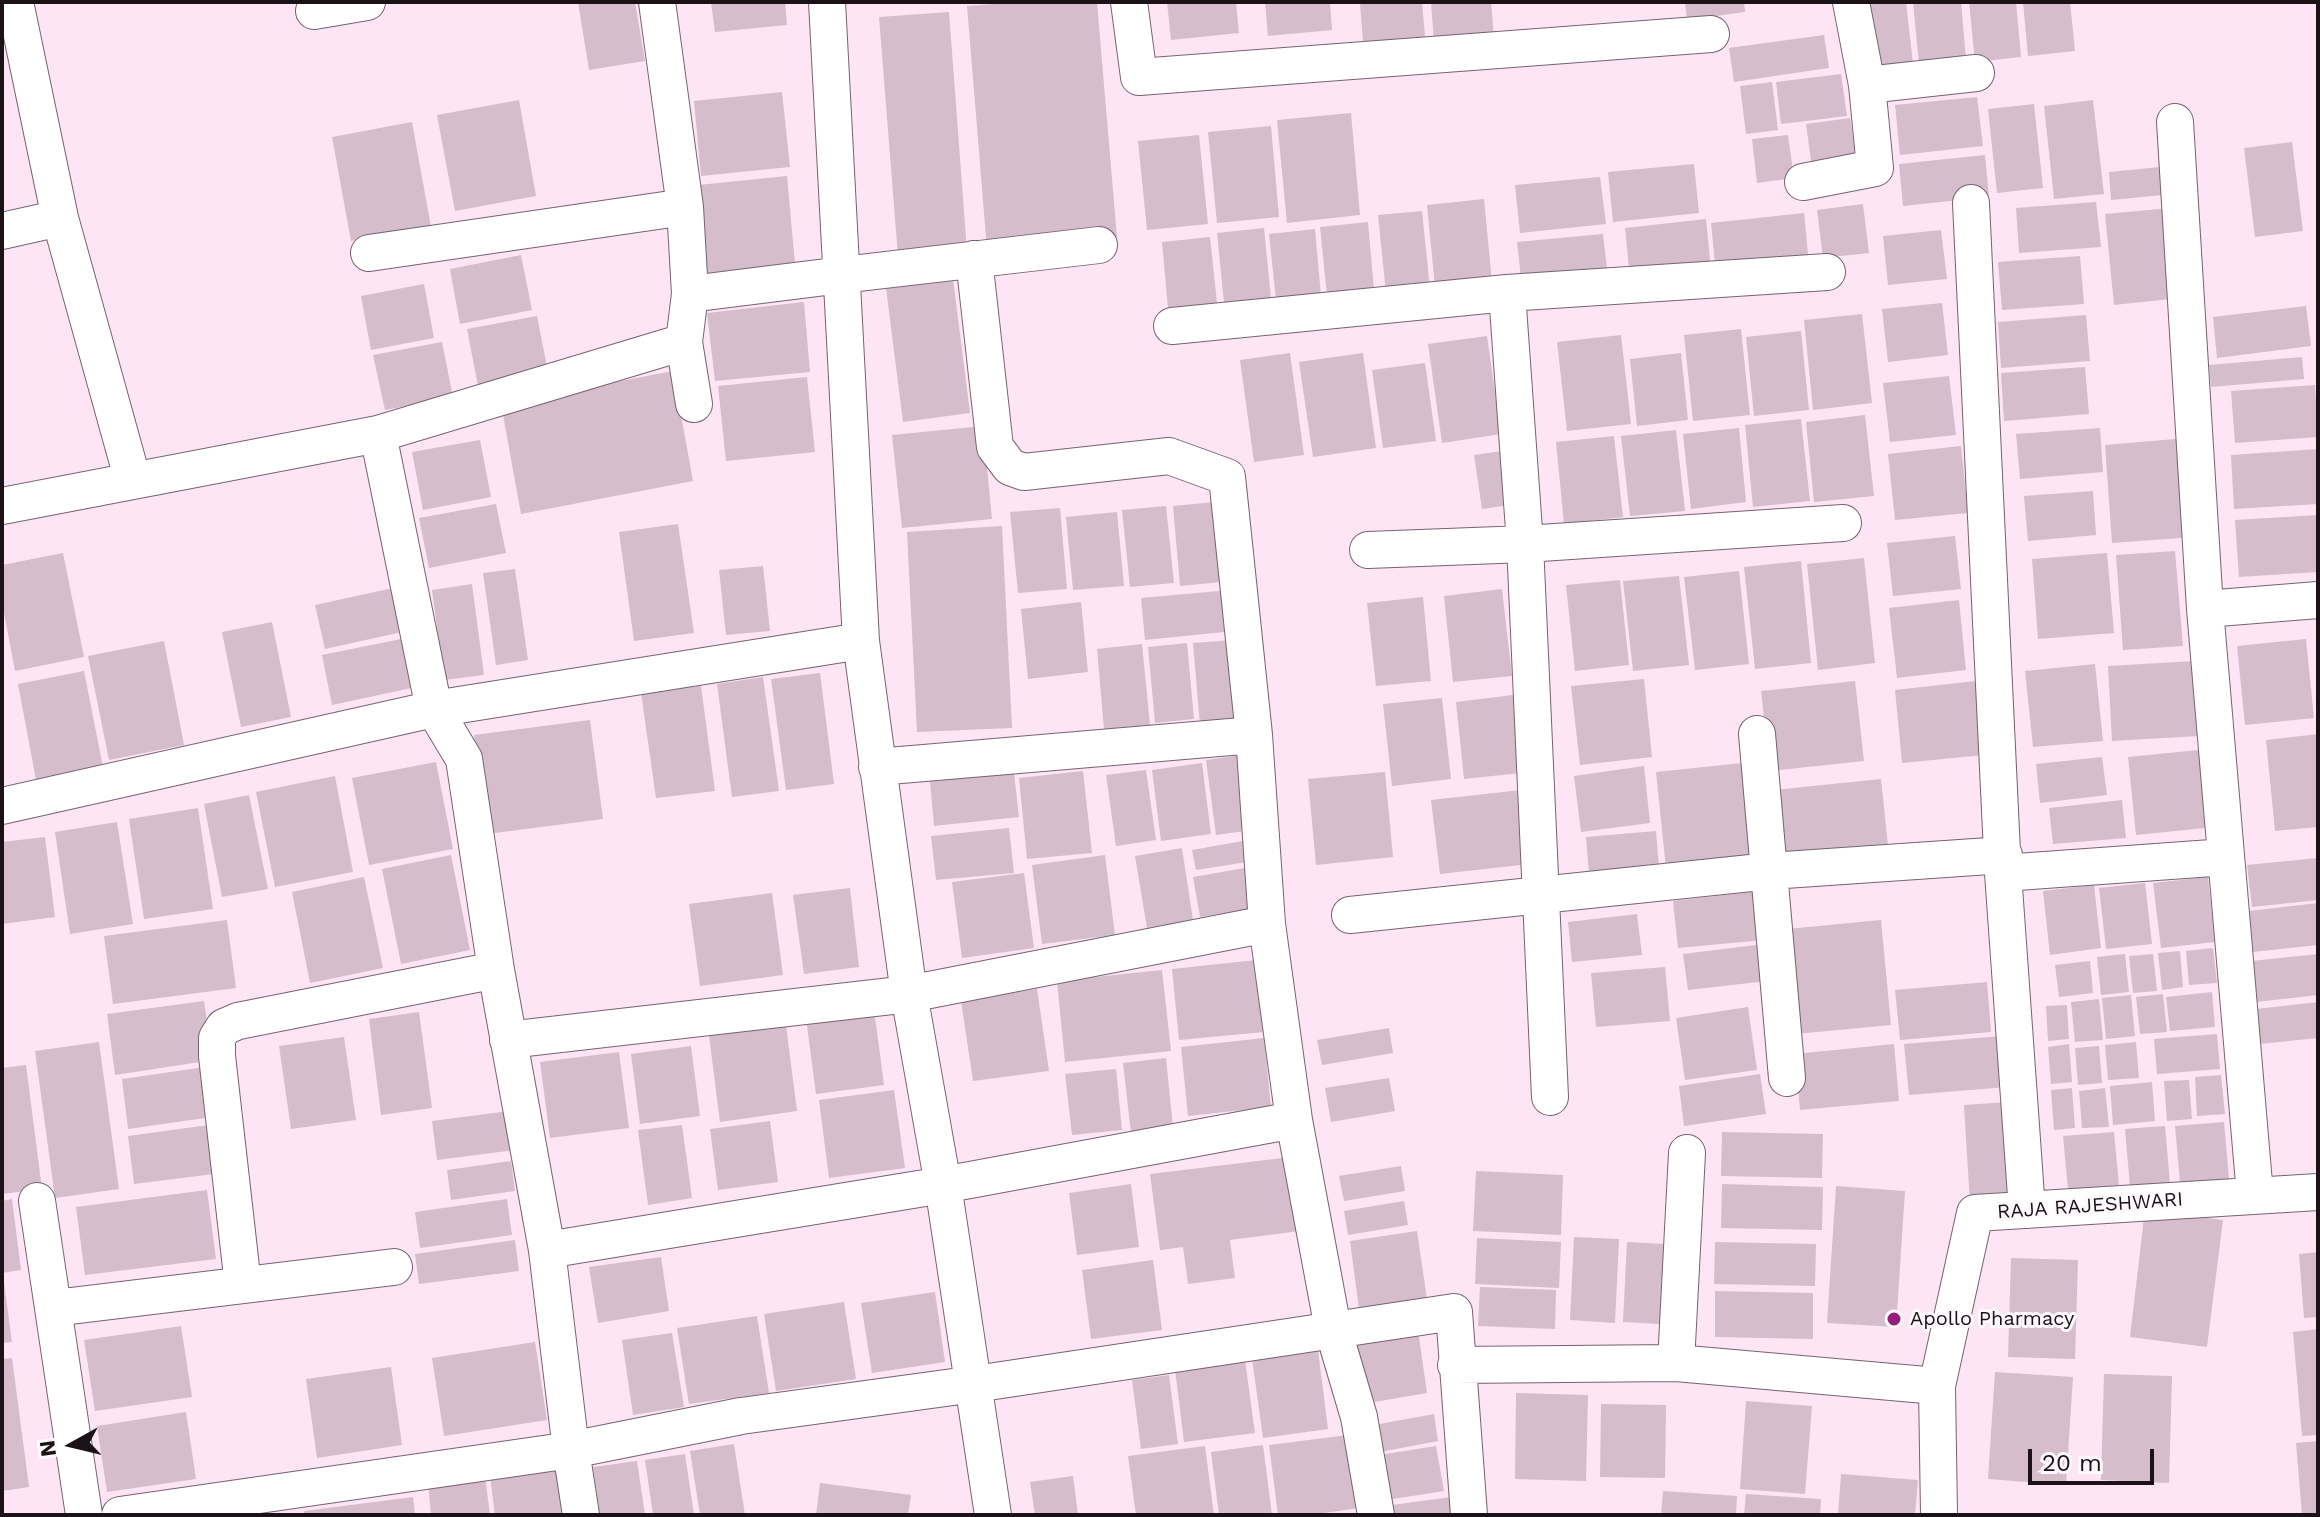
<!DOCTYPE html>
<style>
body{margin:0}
#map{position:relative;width:2320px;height:1517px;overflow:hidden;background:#fee5f5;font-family:"Work Sans",sans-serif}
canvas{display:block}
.frame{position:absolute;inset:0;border:4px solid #1a1217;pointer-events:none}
.north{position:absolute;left:32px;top:1405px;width:80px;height:80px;-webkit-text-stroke:6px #fef9fc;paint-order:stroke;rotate:262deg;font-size:22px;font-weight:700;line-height:32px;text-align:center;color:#1a1217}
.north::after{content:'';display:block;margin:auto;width:28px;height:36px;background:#1a1217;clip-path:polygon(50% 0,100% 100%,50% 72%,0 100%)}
.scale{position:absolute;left:2028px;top:1449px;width:126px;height:36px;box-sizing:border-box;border:4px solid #1a1217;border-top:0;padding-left:10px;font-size:24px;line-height:28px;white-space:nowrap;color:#1a1217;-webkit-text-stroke:6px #fef9fc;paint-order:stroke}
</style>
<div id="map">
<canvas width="2320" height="1517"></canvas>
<div class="frame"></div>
<div class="north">N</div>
<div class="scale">20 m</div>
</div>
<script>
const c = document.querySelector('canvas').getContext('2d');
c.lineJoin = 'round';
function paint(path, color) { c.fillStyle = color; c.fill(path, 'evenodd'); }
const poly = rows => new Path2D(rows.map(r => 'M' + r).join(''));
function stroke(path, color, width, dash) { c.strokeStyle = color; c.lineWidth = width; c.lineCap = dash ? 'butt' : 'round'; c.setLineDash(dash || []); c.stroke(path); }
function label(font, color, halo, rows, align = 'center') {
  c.font = font + ' "Work Sans",sans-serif'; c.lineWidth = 6; c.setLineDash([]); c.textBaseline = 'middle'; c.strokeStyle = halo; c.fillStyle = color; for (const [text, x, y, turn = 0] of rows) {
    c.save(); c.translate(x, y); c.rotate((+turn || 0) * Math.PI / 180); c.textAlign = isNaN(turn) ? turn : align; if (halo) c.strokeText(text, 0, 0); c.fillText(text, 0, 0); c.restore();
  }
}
paint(poly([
 [578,2,635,2,645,61,589,70],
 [711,2,785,2,787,25,715,32],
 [1020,2,1097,2,1117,238,987,249,967,6],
 [1167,2,1236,2,1239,33,1171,40],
 [1265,2,1330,2,1332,30,1268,36],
 [1381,2,1422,2,1426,48,1364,53,1360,4],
 [1431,2,1491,2,1494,37,1434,42],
 [1685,2,1744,2,1745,12,1687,20],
 [1859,2,1906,2,1913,63,1866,68],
 [1913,2,1961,2,1966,59,1919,64],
 [1969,2,2016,2,2021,57,1975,62],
 [2023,2,2070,2,2075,51,2028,56],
 [949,12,967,251,898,256,879,17],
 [1824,35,1829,68,1734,82,1729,48],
 [1841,74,1847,116,1781,124,1776,82],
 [1772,82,1778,130,1746,134,1740,86],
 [782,92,790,167,701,176,694,101],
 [1977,97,1983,146,1900,155,1895,105],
 [519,100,536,196,455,211,437,115],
 [2093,100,2104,194,2054,199,2044,106],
 [2034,104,2043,188,1997,193,1988,109],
 [1351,113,1360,215,1287,223,1277,120],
 [1850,118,1857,162,1812,168,1806,124],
 [412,122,431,227,351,241,332,137],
 [1271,126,1279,217,1217,223,1208,132],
 [1199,135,1208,224,1147,230,1138,141],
 [1788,135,1794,178,1757,183,1752,139],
 [2292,142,2303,231,2255,237,2244,148],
 [1985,155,1989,197,1903,206,1899,164],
 [1694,164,1699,213,1613,222,1608,172],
 [2171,166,2173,194,2111,200,2109,172],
 [787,176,795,264,707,273,698,185],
 [1600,177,1606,224,1520,233,1515,185],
 [1484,199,1492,282,1435,287,1427,205],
 [2096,202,2101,247,2019,253,2016,208],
 [1863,204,1869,253,1823,258,1817,210],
 [2171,208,2180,298,2114,305,2105,214],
 [1422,211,1430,289,1386,293,1378,215],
 [1804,213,1809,264,1716,274,1711,223],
 [1706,219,1711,270,1630,278,1625,228],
 [1368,222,1374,290,1327,295,1320,227],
 [1264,228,1271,299,1224,303,1217,233],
 [1315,229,1321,296,1276,300,1269,234],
 [1941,230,1947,279,1888,285,1883,236],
 [1603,234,1608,277,1522,287,1517,242],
 [1210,237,1217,303,1168,308,1162,242],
 [521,255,532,310,460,324,450,269],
 [2080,256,2084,304,2002,310,1998,262],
 [953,279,970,413,903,422,886,288],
 [424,284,434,338,371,350,361,296],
 [804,302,810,372,715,381,707,313],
 [1942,303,1948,355,1888,362,1882,309],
 [2306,306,2311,346,2217,358,2213,317],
 [1862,314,1872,403,1813,410,1804,320],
 [2086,315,2090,361,2001,368,1998,322],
 [537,316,548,372,478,386,467,329],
 [1741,329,1750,415,1693,421,1684,335],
 [1801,331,1809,410,1754,416,1746,337],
 [1621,335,1631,424,1567,431,1557,342],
 [1487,336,1501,434,1442,443,1428,344],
 [442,342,453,397,385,410,373,355],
 [1290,353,1304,455,1254,462,1240,360],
 [1363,353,1376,448,1313,457,1299,362],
 [1681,353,1688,420,1637,426,1630,359],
 [2302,357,2304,379,2211,387,2209,365],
 [1425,363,1436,441,1383,448,1372,370],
 [2085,367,2089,414,2004,421,2001,373],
 [673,371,693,481,521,514,501,404],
 [1949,376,1956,435,1890,442,1883,383],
 [807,377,815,452,726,461,718,386],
 [2315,385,2318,437,2235,443,2231,391],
 [1865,415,1874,496,1814,502,1806,422],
 [1801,419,1810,501,1753,507,1745,425],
 [983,426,992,519,902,528,892,435],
 [1739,428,1746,502,1691,509,1683,434],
 [2100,428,2103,472,2020,479,2016,434],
 [1676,430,1685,511,1630,516,1621,436],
 [1614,436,1623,517,1564,524,1556,442],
 [2187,438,2195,537,2112,543,2105,445],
 [480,440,491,497,423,510,412,452],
 [1961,446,1968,513,1895,520,1888,454],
 [2318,449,2318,504,2234,509,2231,455],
 [1510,450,1517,504,1482,509,1474,455],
 [2093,491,2096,535,2028,541,2024,496],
 [1225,501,1232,581,1180,586,1173,506],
 [496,504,506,553,429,568,419,518],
 [1166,506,1174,583,1130,587,1122,510],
 [1060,508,1067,589,1018,593,1010,512],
 [1117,512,1124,586,1073,590,1066,517],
 [2318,515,2318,572,2239,577,2235,520],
 [678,524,694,633,634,641,619,532],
 [1002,526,1012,728,917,732,907,532],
 [1955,536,1961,589,1893,596,1887,543],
 [2175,551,2183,646,2123,650,2116,555],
 [63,553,84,657,15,671,2,602,2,565],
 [2107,553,2114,633,2038,639,2032,559],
 [1864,558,1875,663,1818,670,1807,564],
 [1801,561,1811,663,1755,669,1744,567],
 [763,566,770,631,726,635,719,570],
 [515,569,528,660,496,665,483,573],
 [1739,571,1749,664,1695,670,1684,577],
 [1679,576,1689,665,1633,671,1623,581],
 [1620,580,1629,665,1575,671,1566,585],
 [472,584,484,675,444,680,432,590],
 [393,588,402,632,325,649,315,605],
 [1502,589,1512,676,1453,682,1444,596],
 [1230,590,1234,631,1145,640,1141,598],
 [1423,597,1431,681,1376,686,1367,603],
 [1959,600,1966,670,1897,678,1889,608],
 [1081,602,1088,672,1028,679,1021,609],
 [272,622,291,717,241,727,222,632],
 [411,637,421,686,332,705,322,655],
 [2306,639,2314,718,2245,725,2237,646],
 [1233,640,1240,721,1200,725,1193,643],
 [164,641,184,745,109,760,88,656],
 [1187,643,1194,719,1155,723,1148,647],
 [1142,644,1150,725,1104,729,1097,649],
 [2194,661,2199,736,2112,741,2108,666],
 [2095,664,2103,741,2033,747,2025,671],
 [84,671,103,767,36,780,18,684],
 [820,673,834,784,786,790,771,679],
 [763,677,779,791,732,797,717,684],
 [1644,679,1652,757,1580,765,1571,686],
 [1855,681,1864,761,1770,771,1761,691],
 [1976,681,1984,755,1902,763,1895,690],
 [701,686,715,791,656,798,641,693],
 [1521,694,1530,772,1464,779,1456,702],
 [1442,698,1451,779,1392,786,1383,704],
 [590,720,603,819,487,834,474,735],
 [2318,734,2318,827,2275,831,2266,740],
 [2208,749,2215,827,2136,835,2128,757],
 [1249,754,1259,829,1216,835,1206,760],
 [2102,757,2107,795,2040,803,2036,764],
 [436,762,453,849,369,865,352,778],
 [1752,762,1762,857,1666,868,1656,772],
 [1202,763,1211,834,1161,841,1152,770],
 [1644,766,1650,823,1581,832,1574,776],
 [1146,770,1156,840,1116,846,1106,775],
 [1083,771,1092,853,1027,859,1019,778],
 [1385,772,1393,857,1316,865,1308,779],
 [1014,773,1019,817,934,826,930,781],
 [335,776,353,872,275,887,256,792],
 [1881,779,1889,855,1782,866,1774,790],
 [1521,790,1529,864,1440,874,1431,800],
 [249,795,268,889,222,897,204,804],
 [2122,800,2126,838,2053,844,2049,808],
 [198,808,213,909,144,919,129,819],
 [117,822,133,924,70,934,55,832],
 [1009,828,1014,873,936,880,931,836],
 [1656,831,1659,868,1589,874,1586,837],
 [45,837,55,917,2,924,2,842],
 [1243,841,1247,862,1196,870,1192,850],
 [1182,848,1193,920,1147,928,1135,856],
 [451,855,470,950,401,964,382,869],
 [1105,855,1115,935,1042,944,1032,865],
 [2318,858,2318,900,2252,907,2247,865],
 [1250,867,1256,908,1200,917,1193,877],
 [1024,873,1034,948,962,958,952,882],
 [364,877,383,968,310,983,292,892],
 [2208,877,2215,942,2161,948,2153,883],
 [2145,883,2152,944,2106,949,2099,888],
 [2094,885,2101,948,2050,955,2043,891],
 [850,888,859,967,804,974,793,895],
 [1758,891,1764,940,1678,948,1673,901],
 [772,893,783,975,700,986,689,904],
 [2318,903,2318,945,2253,952,2249,911],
 [1637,914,1642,955,1572,962,1568,922],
 [227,920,236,988,113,1004,104,936],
 [1881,920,1891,1025,1796,1034,1787,929],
 [1764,944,1767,981,1688,990,1683,954],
 [2213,948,2217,983,2189,985,2186,951],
 [2180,951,2183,987,2162,990,2158,953],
 [2125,954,2129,992,2101,995,2097,957],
 [2153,954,2157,991,2133,993,2129,956],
 [2318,954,2318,995,2256,1002,2251,961],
 [1256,960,1264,1032,1179,1040,1172,969],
 [2090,961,2093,993,2059,997,2055,965],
 [1665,967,1670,1021,1596,1027,1591,973],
 [1162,970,1171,1051,1065,1062,1057,981],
 [1987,982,1991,1032,1900,1040,1895,990],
 [1037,989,1049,1071,973,1081,961,1001],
 [2212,992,2215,1027,2170,1031,2166,997],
 [2163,994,2167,1032,2140,1034,2136,997],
 [2131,995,2135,1036,2106,1039,2102,998],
 [2099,999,2103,1040,2075,1042,2071,1002],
 [204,1001,213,1060,115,1075,107,1014],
 [2318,1002,2318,1038,2260,1044,2256,1009],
 [2067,1005,2069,1039,2048,1041,2046,1006],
 [1748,1007,1757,1070,1685,1080,1676,1018],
 [874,1009,884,1085,816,1094,806,1018],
 [784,1010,797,1111,720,1122,707,1020],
 [419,1012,432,1108,381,1115,369,1019],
 [1389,1028,1393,1053,1322,1065,1317,1040],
 [2217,1034,2220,1069,2157,1074,2154,1039],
 [2001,1036,2007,1087,1909,1095,1904,1044],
 [344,1037,356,1120,291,1129,279,1046],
 [1264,1038,1271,1107,1188,1116,1181,1047],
 [99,1042,119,1189,55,1198,35,1051],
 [2136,1042,2139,1078,2108,1080,2105,1045],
 [1894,1044,1899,1101,1800,1110,1795,1054],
 [2069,1044,2072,1082,2051,1084,2048,1047],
 [691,1046,700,1116,640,1124,631,1054],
 [2099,1046,2102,1083,2078,1085,2075,1048],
 [619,1052,629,1128,550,1138,540,1062],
 [1166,1058,1173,1128,1131,1133,1123,1063],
 [26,1065,42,1189,2,1194,2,1068],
 [212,1066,219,1116,128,1129,122,1079],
 [1116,1069,1122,1130,1072,1135,1065,1074],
 [1760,1074,1766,1114,1684,1126,1679,1086],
 [2221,1075,2225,1114,2197,1116,2195,1077],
 [1389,1078,1395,1111,1331,1122,1325,1088],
 [2189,1080,2192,1119,2167,1121,2164,1081],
 [2152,1082,2155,1121,2113,1125,2110,1086],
 [2072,1088,2075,1128,2054,1130,2051,1090],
 [2105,1088,2109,1127,2082,1128,2079,1091],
 [894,1090,905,1168,829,1178,819,1100],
 [2008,1102,2014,1201,1970,1203,1964,1105],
 [509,1111,515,1150,437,1160,432,1121],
 [770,1121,778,1182,718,1190,710,1129],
 [2224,1122,2229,1179,2180,1183,2175,1126],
 [216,1124,222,1173,134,1184,128,1136],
 [682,1125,692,1198,648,1205,638,1130],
 [2165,1126,2170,1183,2130,1187,2125,1129],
 [1722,1132,1823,1134,1822,1178,1721,1176],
 [2114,1132,2119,1185,2068,1190,2063,1136],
 [1291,1157,1300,1231,1230,1240,1235,1278,1188,1284,1183,1247,1160,1250,1150,1174],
 [511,1161,515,1191,451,1200,447,1170],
 [1401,1166,1405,1191,1344,1201,1339,1176],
 [1476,1171,1563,1175,1561,1235,1473,1231],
 [1131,1184,1139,1247,1077,1255,1069,1193],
 [1722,1184,1823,1187,1822,1230,1721,1228],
 [1836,1186,1905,1191,1896,1327,1827,1323],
 [207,1190,216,1259,85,1275,76,1207],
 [12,1199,21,1270,2,1273,2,1201],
 [507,1199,512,1235,420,1248,415,1212],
 [1404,1201,1408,1225,1348,1235,1344,1211],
 [2145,1209,2223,1220,2207,1347,2130,1337],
 [1417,1231,1427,1299,1359,1309,1350,1241],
 [1574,1237,1619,1239,1615,1323,1570,1320],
 [1477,1238,1561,1242,1559,1288,1475,1284],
 [515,1240,519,1271,419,1284,415,1254],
 [1627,1242,1682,1245,1678,1325,1623,1322],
 [1715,1242,1816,1244,1815,1286,1714,1284],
 [2318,1252,2318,1317,2304,1318,2299,1254],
 [661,1257,669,1311,598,1323,589,1267],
 [2011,1258,2078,1260,2075,1359,2008,1357],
 [1153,1260,1162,1330,1091,1339,1082,1270],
 [2,1282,4,1282,12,1342,2,1343],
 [1480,1287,1556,1290,1555,1329,1478,1326],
 [1715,1291,1813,1293,1813,1339,1715,1337],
 [935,1292,945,1362,872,1373,861,1303],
 [844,1302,856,1379,776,1391,764,1314],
 [757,1316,769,1393,689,1404,677,1328],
 [1417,1323,1427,1393,1363,1404,1352,1333],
 [181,1326,192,1397,95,1411,84,1340],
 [2318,1329,2318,1435,2302,1436,2293,1332],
 [672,1333,684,1407,633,1415,622,1340],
 [535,1342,547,1420,444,1436,432,1358],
 [1318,1350,1328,1429,1263,1438,1252,1359],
 [12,1358,29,1487,2,1491,2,1359],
 [1245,1360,1255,1433,1184,1442,1175,1369],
 [391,1367,402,1445,317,1458,306,1379],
 [1995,1372,2073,1377,2066,1485,1988,1479],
 [2104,1374,2172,1376,2169,1483,2101,1480],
 [1169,1375,1178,1444,1141,1449,1132,1380],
 [1516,1393,1588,1395,1586,1481,1515,1479],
 [1746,1401,1812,1406,1805,1494,1740,1489],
 [1601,1404,1666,1405,1665,1478,1600,1477],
 [186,1412,196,1479,107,1492,97,1426],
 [1434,1414,1438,1441,1380,1452,1374,1425],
 [1356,1434,1367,1507,1309,1515,1278,1515,1269,1445],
 [2318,1441,2318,1514,2302,1515,2296,1443],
 [734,1444,745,1515,700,1515,690,1451],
 [1263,1445,1272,1515,1219,1515,1211,1452],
 [1205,1446,1214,1515,1136,1515,1128,1456],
 [1436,1446,1444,1491,1380,1501,1373,1456],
 [685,1454,694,1515,653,1515,645,1460],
 [637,1461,645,1515,600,1515,593,1467],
 [566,1466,573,1515,495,1515,490,1476],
 [1841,1474,1918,1480,1915,1515,1838,1515],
 [485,1476,490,1515,431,1515,428,1483],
 [1073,1476,1078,1515,1035,1515,1030,1482],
 [820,1483,911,1495,908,1515,816,1515],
 [1663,1491,1737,1496,1736,1515,1661,1515],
 [1746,1494,1821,1499,1820,1515,1744,1515],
 [413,1497,415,1515,304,1515,304,1511],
 [1451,1497,1453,1515,1393,1515,1392,1505]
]), '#d5bdcc');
const minor = poly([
 [15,2,60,218,133,481],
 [657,2,685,207,690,294],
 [827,2,861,641,909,994,943,1185,993,1515],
 [1129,2,1139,77,1711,34],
 [314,11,367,2],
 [1867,85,1976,73],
 [2175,122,2205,609,2255,1195],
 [1803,182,1875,168,1867,85,1851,2],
 [1971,203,2003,873,2027,1210],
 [2,231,60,218],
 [369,253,685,207],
 [974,259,995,447,1010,467,1024,472,1169,456,1227,477,1254,735,1267,924,1294,1120,1333,1329,1359,1417,1376,1515],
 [1507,293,1525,544,1550,1097],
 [1172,326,1507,293,1827,272],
 [684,342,694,404],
 [378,434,434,709,464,759,496,970,547,1250,571,1450,581,1515],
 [2,506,378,434,684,342,690,294,842,275,1099,245],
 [1368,550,1525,544,1843,523],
 [2205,609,2318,600],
 [1757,734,1787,1078],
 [877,767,1254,735],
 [2,806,434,709,861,641],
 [2003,873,2226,857],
 [1350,915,1770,871,2004,855],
 [508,1040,909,994,1267,924],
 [37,1201,84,1515],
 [547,1250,943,1185,1294,1120],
 [243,1285,217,1056,217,1038,224,1027,238,1021,496,970],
 [54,1308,394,1267],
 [1676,1363,1687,1153],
 [1456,1365,1676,1363,1937,1386],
 [120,1515,571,1450,741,1416,975,1384,1454,1312,1469,1515],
 [1939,1515,1937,1386,1975,1213,2318,1192]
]);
stroke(minor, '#776270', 38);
stroke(minor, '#fff', 36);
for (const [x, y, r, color] of [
 [1894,1319,8,"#961f7a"]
]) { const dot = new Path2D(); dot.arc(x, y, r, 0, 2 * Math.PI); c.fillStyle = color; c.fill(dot); stroke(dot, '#fef9fc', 3); }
label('20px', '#1a1217', '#fef9fc', [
 ["RAJA RAJESHWARI",2090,1206,-4]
]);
label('20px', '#1a1217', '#fef9fc', [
 ["Apollo Pharmacy",1910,1319]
], 'left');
</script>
